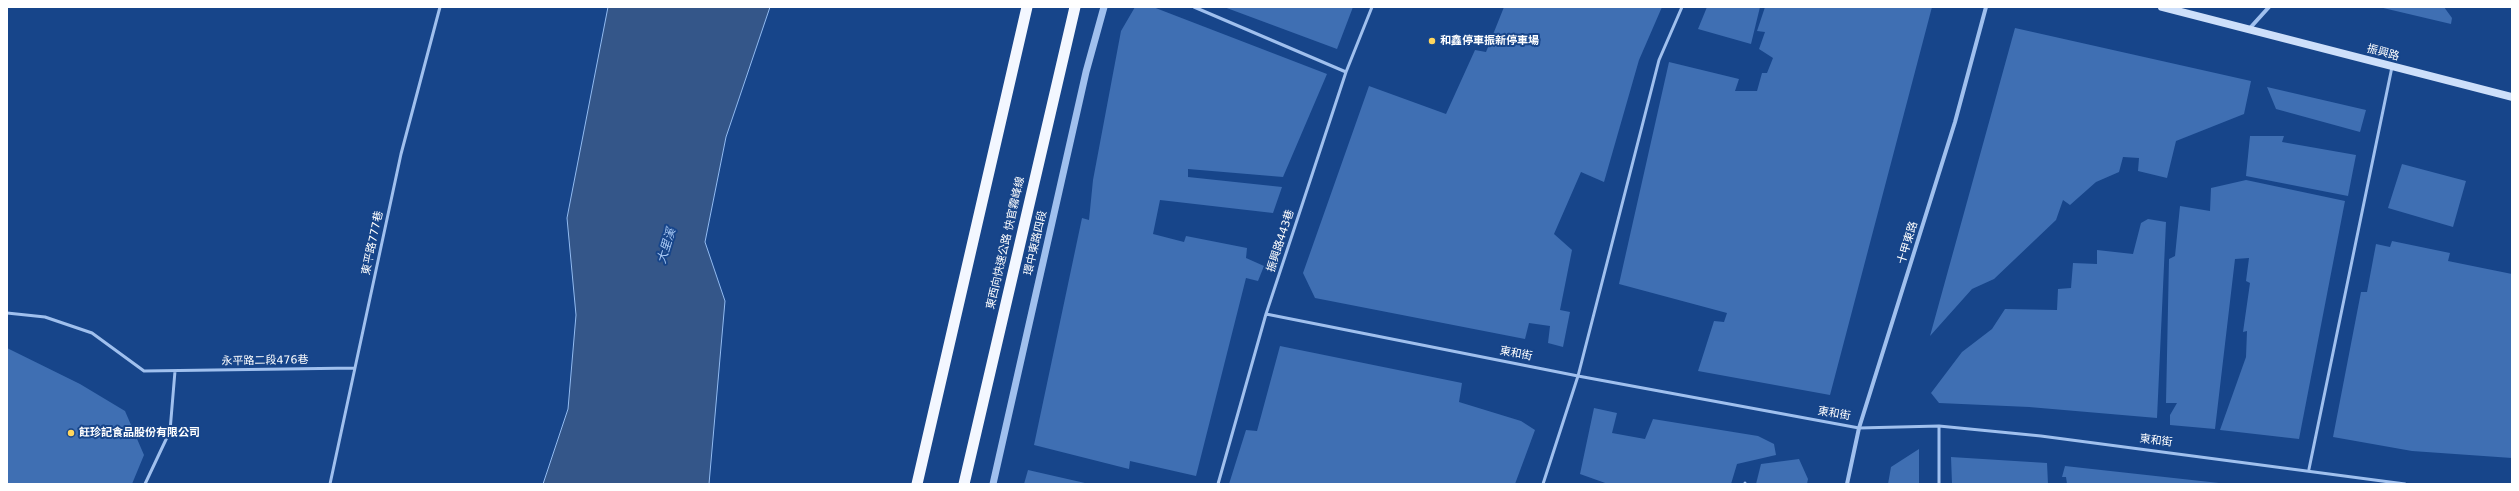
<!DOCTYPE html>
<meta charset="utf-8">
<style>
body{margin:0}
#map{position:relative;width:2519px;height:491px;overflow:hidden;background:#17458a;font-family:"DejaVu Sans",sans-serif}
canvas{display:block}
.frame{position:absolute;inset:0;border:8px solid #fff;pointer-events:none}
</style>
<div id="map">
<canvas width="2519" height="491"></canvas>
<div class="frame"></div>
</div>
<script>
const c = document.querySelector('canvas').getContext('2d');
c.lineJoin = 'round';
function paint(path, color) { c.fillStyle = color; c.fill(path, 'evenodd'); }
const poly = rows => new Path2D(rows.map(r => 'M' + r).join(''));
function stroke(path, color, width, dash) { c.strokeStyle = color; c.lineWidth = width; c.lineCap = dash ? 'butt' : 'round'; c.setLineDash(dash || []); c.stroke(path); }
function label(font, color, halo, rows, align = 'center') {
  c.font = font + ' "DejaVu Sans","Noto Sans TC",sans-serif'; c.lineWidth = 4; c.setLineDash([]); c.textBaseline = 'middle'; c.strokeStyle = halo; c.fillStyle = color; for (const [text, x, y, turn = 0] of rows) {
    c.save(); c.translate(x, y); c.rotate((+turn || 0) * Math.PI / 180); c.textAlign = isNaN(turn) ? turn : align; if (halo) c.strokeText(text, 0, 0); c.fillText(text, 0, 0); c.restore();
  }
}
const water = poly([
 [608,7,770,7,726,137,705,242,725,301,709,484,543,484,568,409,576,315,567,218,608,7]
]);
paint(water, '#345689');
stroke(water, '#92bbf1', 1);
paint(poly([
 [1135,7,1153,7,1327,74,1283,177,1188,169,1188,177,1282,187,1273,213,1160,200,1153,234,1184,242,1186,236,1247,248,1246,258,1264,266,1258,281,1246,278,1196,476,1130,461,1129,469,1034,445,1082,218,1089,220,1093,180,1121,31],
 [1224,7,1353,7,1337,49],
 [1504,7,1662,7,1639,60,1604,182,1581,172,1554,234,1572,250,1560,310,1570,312,1563,347,1548,343,1550,326,1529,323,1525,339,1315,298,1303,273,1369,86,1446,114,1475,50,1486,52],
 [1707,7,1760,7,1751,44,1698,29],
 [1765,7,1932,7,1830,395,1698,371,1714,321,1724,322,1727,313,1619,284,1669,62,1739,79,1735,91,1757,91,1762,73,1767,73,1773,58,1759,49,1765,32,1757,31],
 [2379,7,2444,7,2452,18,2451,24],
 [2015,28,2251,81,2244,114,2176,141,2167,178,2138,171,2139,158,2123,157,2119,172,2096,182,2070,205,2063,200,2056,220,1994,279,1972,289,1930,336],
 [2267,87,2366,110,2360,132,2276,109],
 [2250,136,2284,136,2282,142,2356,155,2348,196,2246,176],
 [2402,164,2466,181,2453,227,2388,208],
 [2246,180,2345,201,2299,439,2220,430,2246,357,2247,331,2243,332,2250,283,2246,281,2249,258,2235,259,2215,429,2170,425,2170,415,2177,403,2166,403,2169,259,2175,256,2180,206,2210,211,2211,188],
 [2148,219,2166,222,2157,418,2029,407,1939,403,1931,393,1962,352,1992,329,2005,309,2057,310,2058,289,2071,288,2073,263,2097,264,2097,250,2133,254,2141,223],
 [2392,241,2450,253,2448,261,2512,274,2512,458,2412,451,2333,437,2361,292,2367,292,2376,244,2390,247],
 [1280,346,1462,383,1459,402,1521,421,1535,430,1515,484,1229,484,1246,430,1257,431],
 [7,348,80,384,125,411,144,455,132,484,7,484],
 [1594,408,1617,413,1612,433,1645,439,1653,419,1758,436,1774,444,1776,455,1737,464,1731,484,1608,484,1580,474],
 [1919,449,1919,484,1888,484,1891,467],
 [1951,457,2047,463,2048,484,1952,484],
 [1799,459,1808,479,1807,484,1756,484,1761,464],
 [2065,466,2219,483,2219,484,2067,484,2066,477,2062,477],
 [1028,470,1085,483,1085,484,1024,484]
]), '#3f6fb3');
stroke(poly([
 [1194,7,1346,72],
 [7,313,45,317,92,333,144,371,355,368],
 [1266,314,1578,376,1859,428,1939,426,2041,436,2405,484],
 [2309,469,2392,67],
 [145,484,170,431,175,371],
 [330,484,401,154,440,7],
 [1218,484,1266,314,1346,72,1372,7],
 [1543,484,1578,376,1659,60,1682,7],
 [1745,484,1745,483],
 [1939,484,1939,426]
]), '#a0c0ee', 3);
stroke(poly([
 [2250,28,2269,7],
 [1847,484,1859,428,1955,122,1986,7]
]), '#a0c0ee', 4);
stroke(poly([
 [993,484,1086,72,1104,7]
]), '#a0c0ee', 7);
stroke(poly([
 [2162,7,2512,97]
]), '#cddffa', 8);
stroke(poly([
 [917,484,1027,7],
 [964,484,1075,7]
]), '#f3f7ff', 11);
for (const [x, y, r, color] of [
 [1432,41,4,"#ffd65d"],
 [71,433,4,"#ffd65d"]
]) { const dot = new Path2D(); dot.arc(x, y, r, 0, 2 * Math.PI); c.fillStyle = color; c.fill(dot); stroke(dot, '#17458a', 1.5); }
label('bold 11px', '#fff', '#17458a', [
 ["和鑫停車振新停車場",1440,41],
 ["飪珍記食品股份有限公司",79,433]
], 'left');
label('11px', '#fff', '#17458a', [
 ["振興路",2383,53,15],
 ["振興路443巷",1281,241,-72],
 ["東平路777巷",373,243,-78],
 ["東西向快速公路 快官霧峰線",1006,243,-77],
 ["環中東路四段",1036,243,-77],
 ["十甲東路",1908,243,-73],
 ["東和街",1516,354,11],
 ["永平路二段476巷",265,361,-1],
 ["東和街",1834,414,10],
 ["東和街",2156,441,7]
]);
label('italic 12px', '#abcbf6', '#17458a', [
 ["大里溪",667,246,-73]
]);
</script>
